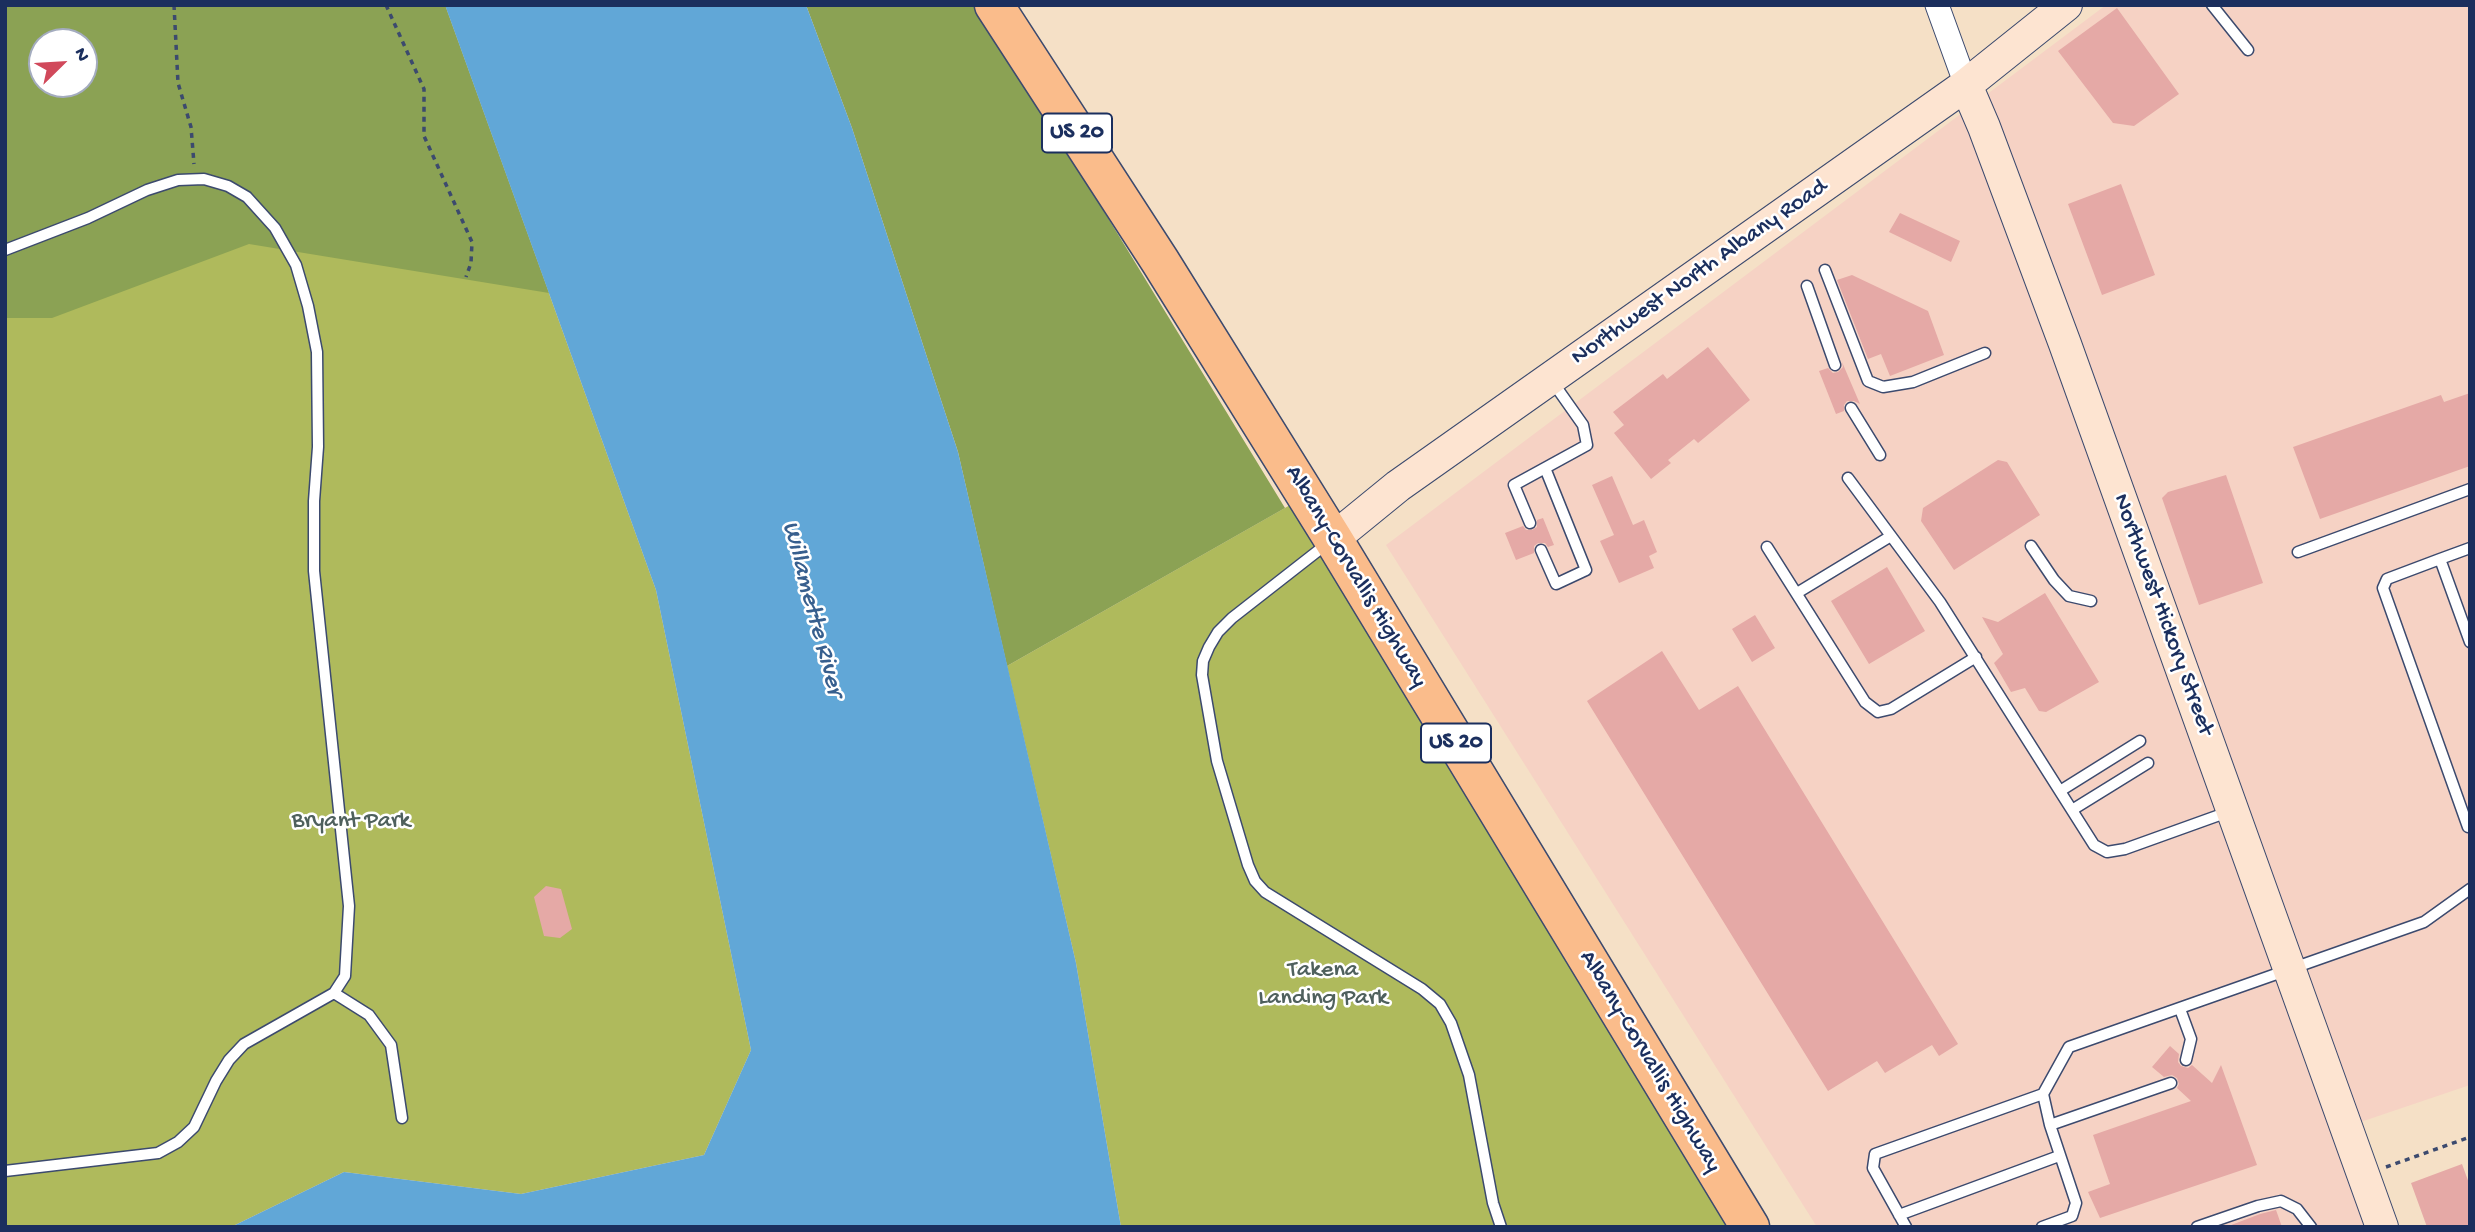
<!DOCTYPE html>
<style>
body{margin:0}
#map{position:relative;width:2475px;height:1232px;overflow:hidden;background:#f5e0c6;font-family:"Gochi Hand",sans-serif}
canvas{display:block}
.frame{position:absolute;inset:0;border:7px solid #1b2f5e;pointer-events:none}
.north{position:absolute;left:28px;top:28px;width:70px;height:70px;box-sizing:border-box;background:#fff;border:2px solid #a4acbf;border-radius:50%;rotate:66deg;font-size:19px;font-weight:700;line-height:28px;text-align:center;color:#1b2f5e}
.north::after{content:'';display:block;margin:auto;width:24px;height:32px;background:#d1495b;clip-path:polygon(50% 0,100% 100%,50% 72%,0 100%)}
</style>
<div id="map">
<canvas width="2475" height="1232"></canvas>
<div class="frame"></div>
<div class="north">N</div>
</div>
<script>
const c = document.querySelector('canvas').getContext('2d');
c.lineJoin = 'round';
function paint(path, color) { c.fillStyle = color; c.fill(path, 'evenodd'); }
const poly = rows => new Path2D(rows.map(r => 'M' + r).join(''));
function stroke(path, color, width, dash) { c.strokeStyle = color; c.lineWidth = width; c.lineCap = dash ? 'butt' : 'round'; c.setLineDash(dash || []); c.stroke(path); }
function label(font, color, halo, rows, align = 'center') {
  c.font = font + ' "Gochi Hand",sans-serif'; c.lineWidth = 5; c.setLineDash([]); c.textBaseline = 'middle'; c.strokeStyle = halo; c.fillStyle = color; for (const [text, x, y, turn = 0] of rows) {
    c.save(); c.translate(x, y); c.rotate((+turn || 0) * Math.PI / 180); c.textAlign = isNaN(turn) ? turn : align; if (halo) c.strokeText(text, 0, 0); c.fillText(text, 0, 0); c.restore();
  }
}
paint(poly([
 [2106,5,2470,5,2470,1085,2334,1131,2367,1227,1817,1227,1386,545]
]), '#f6d2c4');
paint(poly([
 [5,5,445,5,656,590,751,1050,704,1155,521,1194,344,1172,231,1227,5,1227],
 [42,42,84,42,84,84,42,84],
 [1306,496,1750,1227,1121,1227,1076,963,1007,666]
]), '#afba5c');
paint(poly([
 [5,5,445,5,549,293,249,244,52,318,5,318],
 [42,42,84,42,84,84,42,84],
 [806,5,978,5,1285,508,1007,666,958,452,852,128]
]), '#8ba254');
paint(poly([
 [445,5,806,5,852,128,958,452,1076,963,1121,1227,231,1227,344,1172,521,1194,704,1155,751,1050,656,590]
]), '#61a7d7');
paint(poly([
 [2117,8,2179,94,2134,126,2113,123,2058,51],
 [2121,184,2155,275,2102,295,2068,204],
 [1900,213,1960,241,1951,262,1889,232],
 [1852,275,1928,311,1944,355,1890,376,1881,354,1868,359,1837,280],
 [1708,347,1750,400,1698,443,1694,439,1668,460,1671,463,1651,479,1614,433,1624,425,1613,412,1663,374,1667,379],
 [1842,362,1860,404,1854,401,1847,401,1844,405,1844,411,1836,414,1819,371,1828,368,1833,373,1838,372,1843,367],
 [2470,393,2470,466,2320,519,2293,447,2441,395,2444,402],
 [1998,460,2007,462,2040,515,1954,570,1921,521,1923,508],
 [2226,475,2263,583,2199,605,2162,498,2168,492],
 [1612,476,1633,525,1644,520,1657,552,1649,556,1654,568,1619,583,1600,541,1614,535,1592,485],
 [1543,518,1554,545,1548,547,1545,543,1538,543,1534,546,1534,553,1516,560,1505,533,1523,526,1526,530,1532,530,1537,527,1537,520],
 [1887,567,1925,631,1869,664,1831,601],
 [2045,593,2099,682,2046,712,2039,711,2025,688,2011,692,1994,663,2003,654,1982,617,1998,622],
 [1755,615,1775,648,1752,662,1732,629],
 [1662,651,1699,710,1738,686,1958,1044,1939,1056,1932,1045,1885,1073,1877,1061,1828,1091,1587,701],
 [546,886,561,889,572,929,560,938,544,936,534,897],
 [2170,1046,2179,1054,2178,1062,2181,1066,2188,1068,2192,1065,2212,1083,2221,1065,2257,1165,2100,1218,2088,1192,2110,1184,2093,1135,2191,1101,2177,1088,2179,1084,2177,1078,2172,1075,2164,1077,2152,1067],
 [2462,1164,2470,1186,2470,1227,2427,1227,2411,1183],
 [2276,1210,2282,1227,2226,1227,2260,1214]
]), '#e5a9a6');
const lane = poly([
 [2212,5,2248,50],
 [5,250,88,218,147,190,178,180,204,179,228,186,247,197,275,228,296,265,308,306,317,352,318,447,314,501,314,571,349,906,345,976,334,993,244,1044,229,1060,216,1081,194,1127,178,1142,158,1153,5,1171],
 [1825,270,1868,381,1883,387,1913,382,1985,353],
 [1807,286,1835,365],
 [1851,408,1880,455],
 [1848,478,1940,602,2094,845,2107,852,2125,849,2228,812],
 [1530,523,1514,485,1587,445,1583,425,1552,381],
 [1328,543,1232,618,1218,632,1209,647,1203,661,1202,675,1217,761,1248,865,1255,881,1265,892,1422,989,1440,1004,1451,1023,1469,1075,1493,1203,1501,1227],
 [2031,546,2054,580,2069,596,2091,601],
 [1767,547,1865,702,1878,712,1891,709,1976,657],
 [2470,548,2440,559,2470,642],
 [1541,550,1556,584,1586,570,1545,468],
 [2298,552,2470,489],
 [2440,559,2387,579,2383,588,2468,827],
 [1797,593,1891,536],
 [2060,791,2140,741],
 [2072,810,2148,763],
 [334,993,369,1015,391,1045,402,1118],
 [2180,1009,2191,1039,2186,1060],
 [2043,1094,2050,1125],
 [1899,1215,2059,1156],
 [1906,1227,1873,1168,1875,1154,2043,1094,2069,1047,2424,922,2470,889],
 [2042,1227,2072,1216,2076,1203,2050,1125,2171,1083],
 [2197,1227,2258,1206,2281,1201,2297,1209,2311,1227]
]);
const street = poly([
 [1937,5,1966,85]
]);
const secondary = poly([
 [1966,85,1984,127,2065,344,2382,1227],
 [1333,539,1398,486,1966,85,2066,5]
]);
const highway = poly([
 [994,5,1160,261,1333,539,1750,1227]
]);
stroke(lane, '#3c4a6e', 13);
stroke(street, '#3c4a6e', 25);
stroke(secondary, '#3c4a6e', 34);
stroke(highway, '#3c4a6e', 41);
stroke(poly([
 [174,5,178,83,191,127,194,164],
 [386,5,424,89,424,136,472,242,471,263,466,277],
 [2386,1167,2470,1137]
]), '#3c4a6e', 3.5, [5, 5]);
stroke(lane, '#fff', 10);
stroke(street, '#fff', 23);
stroke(secondary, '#fde4d1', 32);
stroke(highway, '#fabc8b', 38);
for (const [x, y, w] of [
 [1077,133,70],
 [1456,743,70]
]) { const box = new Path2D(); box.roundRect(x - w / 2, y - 19.5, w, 39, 5); c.fillStyle = '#fff'; c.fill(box); stroke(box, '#1b2f5e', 2); }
label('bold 23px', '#1b2f5e', null, [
 ["US 20",1077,133],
 ["US 20",1456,743]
]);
label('24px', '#1b2f5e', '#fff', [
 ["Northwest North Albany Road",1700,273,-35],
 ["Albany-Corvallis Highway",1355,577,59],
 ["Northwest Hickory Street",2162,615,70],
 ["Albany-Corvallis Highway",1649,1062,59]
]);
label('24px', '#4f605d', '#fff', [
 ["Bryant Park",351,822],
 ["Takena",1323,971],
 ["Landing Park",1323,999]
]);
label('italic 26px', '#375f8e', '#fff', [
 ["Willamette River",811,609,75]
]);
</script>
